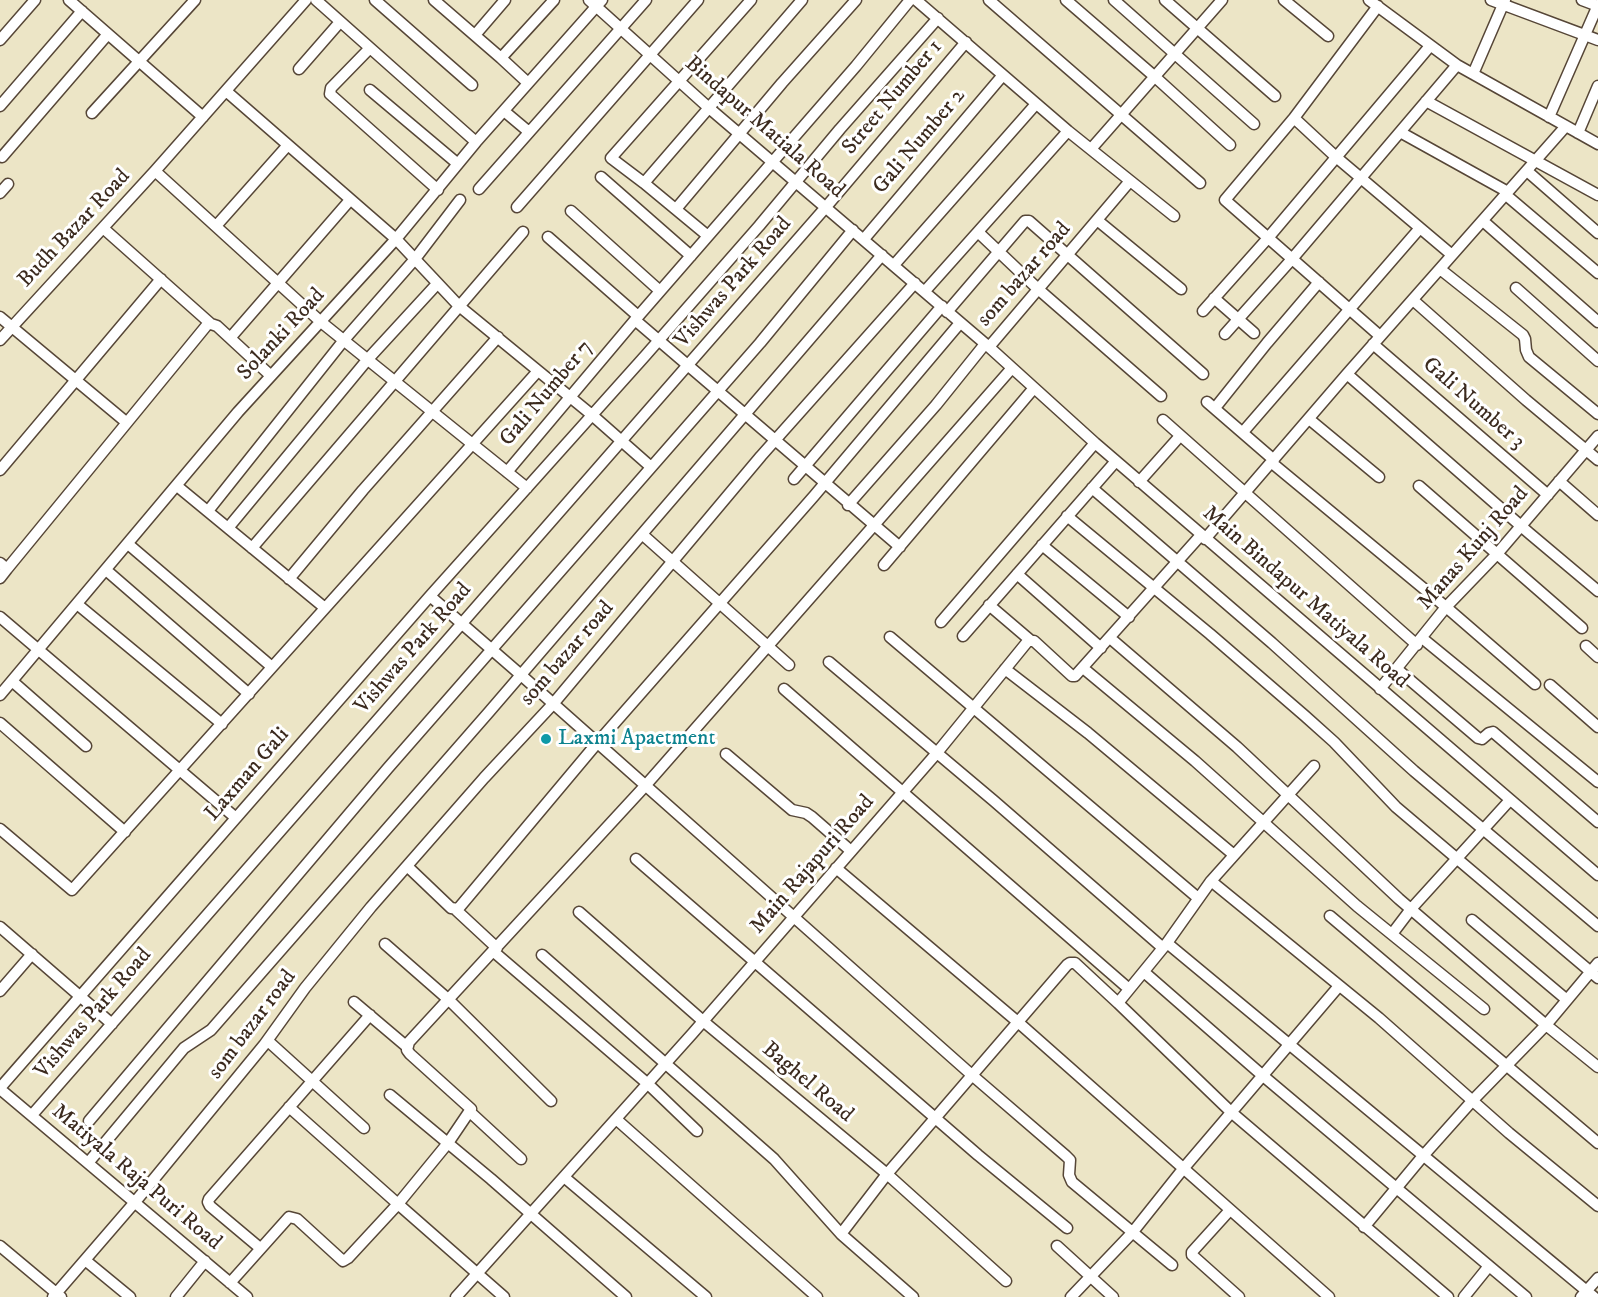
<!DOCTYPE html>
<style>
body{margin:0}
canvas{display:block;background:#ece5c6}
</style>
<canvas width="1598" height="1297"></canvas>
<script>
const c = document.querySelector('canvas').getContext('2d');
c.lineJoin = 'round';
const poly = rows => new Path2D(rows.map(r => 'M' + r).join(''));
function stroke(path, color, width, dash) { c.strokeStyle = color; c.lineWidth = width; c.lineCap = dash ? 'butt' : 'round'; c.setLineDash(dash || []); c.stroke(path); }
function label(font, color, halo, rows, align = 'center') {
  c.font = font + ' "IM FELL DW Pica",serif'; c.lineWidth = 6; c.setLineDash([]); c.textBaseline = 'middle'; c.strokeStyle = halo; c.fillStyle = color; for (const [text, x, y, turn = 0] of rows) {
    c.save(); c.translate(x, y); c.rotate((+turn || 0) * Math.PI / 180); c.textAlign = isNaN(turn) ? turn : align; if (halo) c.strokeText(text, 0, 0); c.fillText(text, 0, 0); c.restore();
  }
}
const minor = poly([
 [69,0,203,117],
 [316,0,476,142],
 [375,0,472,85],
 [434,0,501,58,554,0],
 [589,0,709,108,989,347,1095,443,1598,875],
 [916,0,1068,131,1174,216],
 [989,0,1200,183],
 [1066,0,1154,76,1230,145],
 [1114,0,1254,124],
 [1165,0,1275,96],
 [1284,0,1328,36],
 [1369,0,1457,65,1598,144],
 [1491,0,1598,40],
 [1582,0,1598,6],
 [1378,6,1294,118,1225,200,1380,336],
 [475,35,505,0],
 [0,40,35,0],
 [370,48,331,88,330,94,438,190],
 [501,58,528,83],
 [299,69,340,22],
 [1473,74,1505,0],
 [370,90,458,164],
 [226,91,396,239,459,306,592,415,651,467],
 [1426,101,1598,195],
 [0,106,82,11],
 [504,111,529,132],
 [92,113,195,0],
 [1549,117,1598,5],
 [1294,118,1336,157,1452,255],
 [1400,132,1508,192],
 [1578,133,1598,86],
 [1091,149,1222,0],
 [2,157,108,34],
 [155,171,321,322,527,488],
 [1527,171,1598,233],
 [601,177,691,256],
 [644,183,802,0],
 [479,189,646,0],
 [0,193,8,184],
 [1506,195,1598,273],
 [517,207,698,0],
 [676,209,782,83,856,0],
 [571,211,660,291],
 [1097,220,1181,289],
 [1483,221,1598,322],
 [216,226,288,145],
 [103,228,211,324],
 [979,233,1038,289,1161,396],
 [708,236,644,183,611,158,751,0],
 [548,237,638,316],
 [864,239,1003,75],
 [894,265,1036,104],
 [1440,269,1523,335,1525,339,1526,350,1529,357,1598,414],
 [1516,288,1598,361],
 [925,291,1068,131],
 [1214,298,1254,333],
 [1413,300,1526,400,1598,460],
 [1203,311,1268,238,1430,46],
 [947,312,1025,221,1029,221,1203,374],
 [0,317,126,422],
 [635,320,900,547],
 [1225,334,1292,259,1457,65],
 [231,337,350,200],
 [0,340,155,171,306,0],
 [1373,344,1548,495],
 [989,347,1130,181],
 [1347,374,1529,533,1598,591],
 [1207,402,1274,460],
 [1215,408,1267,343,1319,282],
 [1309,419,1379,477],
 [1163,420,1417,645],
 [1243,432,1420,228],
 [1272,463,1446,607,1535,684],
 [0,470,161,279],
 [507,472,635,320,856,66,910,0],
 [794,479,942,306],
 [1559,481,1598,515],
 [1139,482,1180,436],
 [177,486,325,608],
 [1419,486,1582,628],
 [1092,488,1272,643,1414,771,1598,926],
 [848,505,936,405,985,344],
 [208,511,344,340,415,259,460,200],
 [1067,516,1210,634,1305,716,1334,742,1396,807,1598,978],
 [228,528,368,359,437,284],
 [643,535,789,665],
 [1205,539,1347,374,1566,126],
 [128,544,272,667],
 [1042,545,1129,617],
 [252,548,523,232],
 [0,563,7,569,0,578],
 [884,565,1034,388],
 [7,569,207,325,211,324,217,326,270,375],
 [106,570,249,694],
 [1017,574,1101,648],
 [289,579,363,490,498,337],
 [430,596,521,675,973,1076,1066,1156,1070,1160,1069,1175,1072,1182,1172,1265],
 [77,604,222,724],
 [989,605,1030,640],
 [0,617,236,818],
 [941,622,1095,443],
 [963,636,1116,461],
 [890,637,1198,898],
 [1110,638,1237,747,1399,899,1546,1025,1598,1067],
 [1422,638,1598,782],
 [1586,646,1598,657],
 [829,662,994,801,1163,948],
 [1083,668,1195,761,1357,906,1484,1009],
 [1005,669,1088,733,1234,855],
 [1397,669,1478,738,1482,739,1489,733,1493,732,1598,822],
 [12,681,86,746],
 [1550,685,1598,727],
 [784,689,1129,989],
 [1380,689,1446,607,1497,554,1598,436],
 [0,695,238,412,396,239,476,142,602,0],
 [0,723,125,832],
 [726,754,792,810,806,813,812,817,851,851],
 [0,829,72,890,538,371],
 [636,859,978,1155,1067,1228],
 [407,866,451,908,458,909,598,742,814,496,960,323],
 [836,868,1019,1023,1329,1297],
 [1211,881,1379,1018,1509,1133,1598,1206],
 [455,909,497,948],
 [579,912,703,1021,887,1174,1006,1281],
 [1330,916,1598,1143],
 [1472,920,1567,1000],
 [0,927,112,1024],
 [1392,934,1411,909,1510,800],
 [1167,943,1594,1297],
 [385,944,449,1000,551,1101],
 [494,952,648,1084,697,1131],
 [542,955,774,1159,841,1234,913,1297],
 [1144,972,1262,1075,1526,1297],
 [0,991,32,954],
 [354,1002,406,1046],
 [1118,1003,1231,1112,1448,1297],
 [268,1041,364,1128],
 [0,1088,430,596,645,356,759,226,840,129,938,18],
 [0,1089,247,1297],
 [390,1095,491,1179,626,1297],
 [470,1112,521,1159],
 [32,1115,826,207,966,42],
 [616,1119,817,1297],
 [89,1121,388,768,760,343,853,230],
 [88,1163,184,1048,211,1030,489,712,882,255],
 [564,1177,706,1297],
 [1230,1210,1192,1252,1192,1255,1239,1297],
 [1364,1227,1423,1156,1473,1100,1546,1025,1598,963],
 [841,1234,887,1174,1067,965,1070,963,1075,963,1118,1003,1167,943,1211,881,1314,766],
 [0,1246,61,1297],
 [1057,1246,1113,1297],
 [260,1248,210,1206,208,1202,209,1199,370,1015],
 [85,1260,130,1297],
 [230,1283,289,1217,297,1219,343,1261,348,1258,398,1204,289,1107],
 [53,1297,135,1202,264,1045,305,988,371,907,484,778,553,704,761,456,915,283],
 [176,1297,205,1261],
 [456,1297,692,1034,936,754,1028,641,1034,641,1072,676,1075,676,1201,535],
 [504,1297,398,1204,448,1143,471,1109,410,1054,407,1050,409,1042,645,786,1012,368],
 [1071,1297,1132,1233,1183,1169,1339,986],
 [1464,1297,1489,1266],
 [1581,1297,1598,1278]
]);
stroke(minor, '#564637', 13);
stroke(minor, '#fff', 10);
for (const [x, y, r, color] of [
 [546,739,6,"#0f9aa8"]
]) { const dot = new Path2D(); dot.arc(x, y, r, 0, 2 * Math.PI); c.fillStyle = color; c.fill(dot); stroke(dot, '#fff', 2); }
label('22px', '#3b2a1e', '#fff', [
 ["Street Number 1",893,98,-50],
 ["Bindapur Matiala Road",764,128,41],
 ["Gali Number 2",920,142,-50],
 ["Budh Bazar Road",75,229,-47],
 ["som bazar road",1025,275,-49],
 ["Vishwas Park Road",734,283,-49],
 ["Solanki Road",282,335,-47],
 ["Gali Number 7",547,394,-50],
 ["Gali Number 3",1473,404,41],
 ["Manas Kunj Road",1474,549,-49],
 ["Main Bindapur Matiyala Road",1305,598,41],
 ["Vishwas Park Road",414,649,-49],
 ["som bazar road",568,654,-49],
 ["Laxman Gali",248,775,-49],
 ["Main Rajapuri Road",813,865,-49],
 ["Vishwas Park Road",94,1014,-49],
 ["som bazar road",253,1025,-53],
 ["Baghel Road",807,1083,40],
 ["Matiyala Raja Puri Road",136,1178,40]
]);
label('22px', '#0d838f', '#fff', [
 ["Laxmi Apaetment",558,739]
], 'left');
</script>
